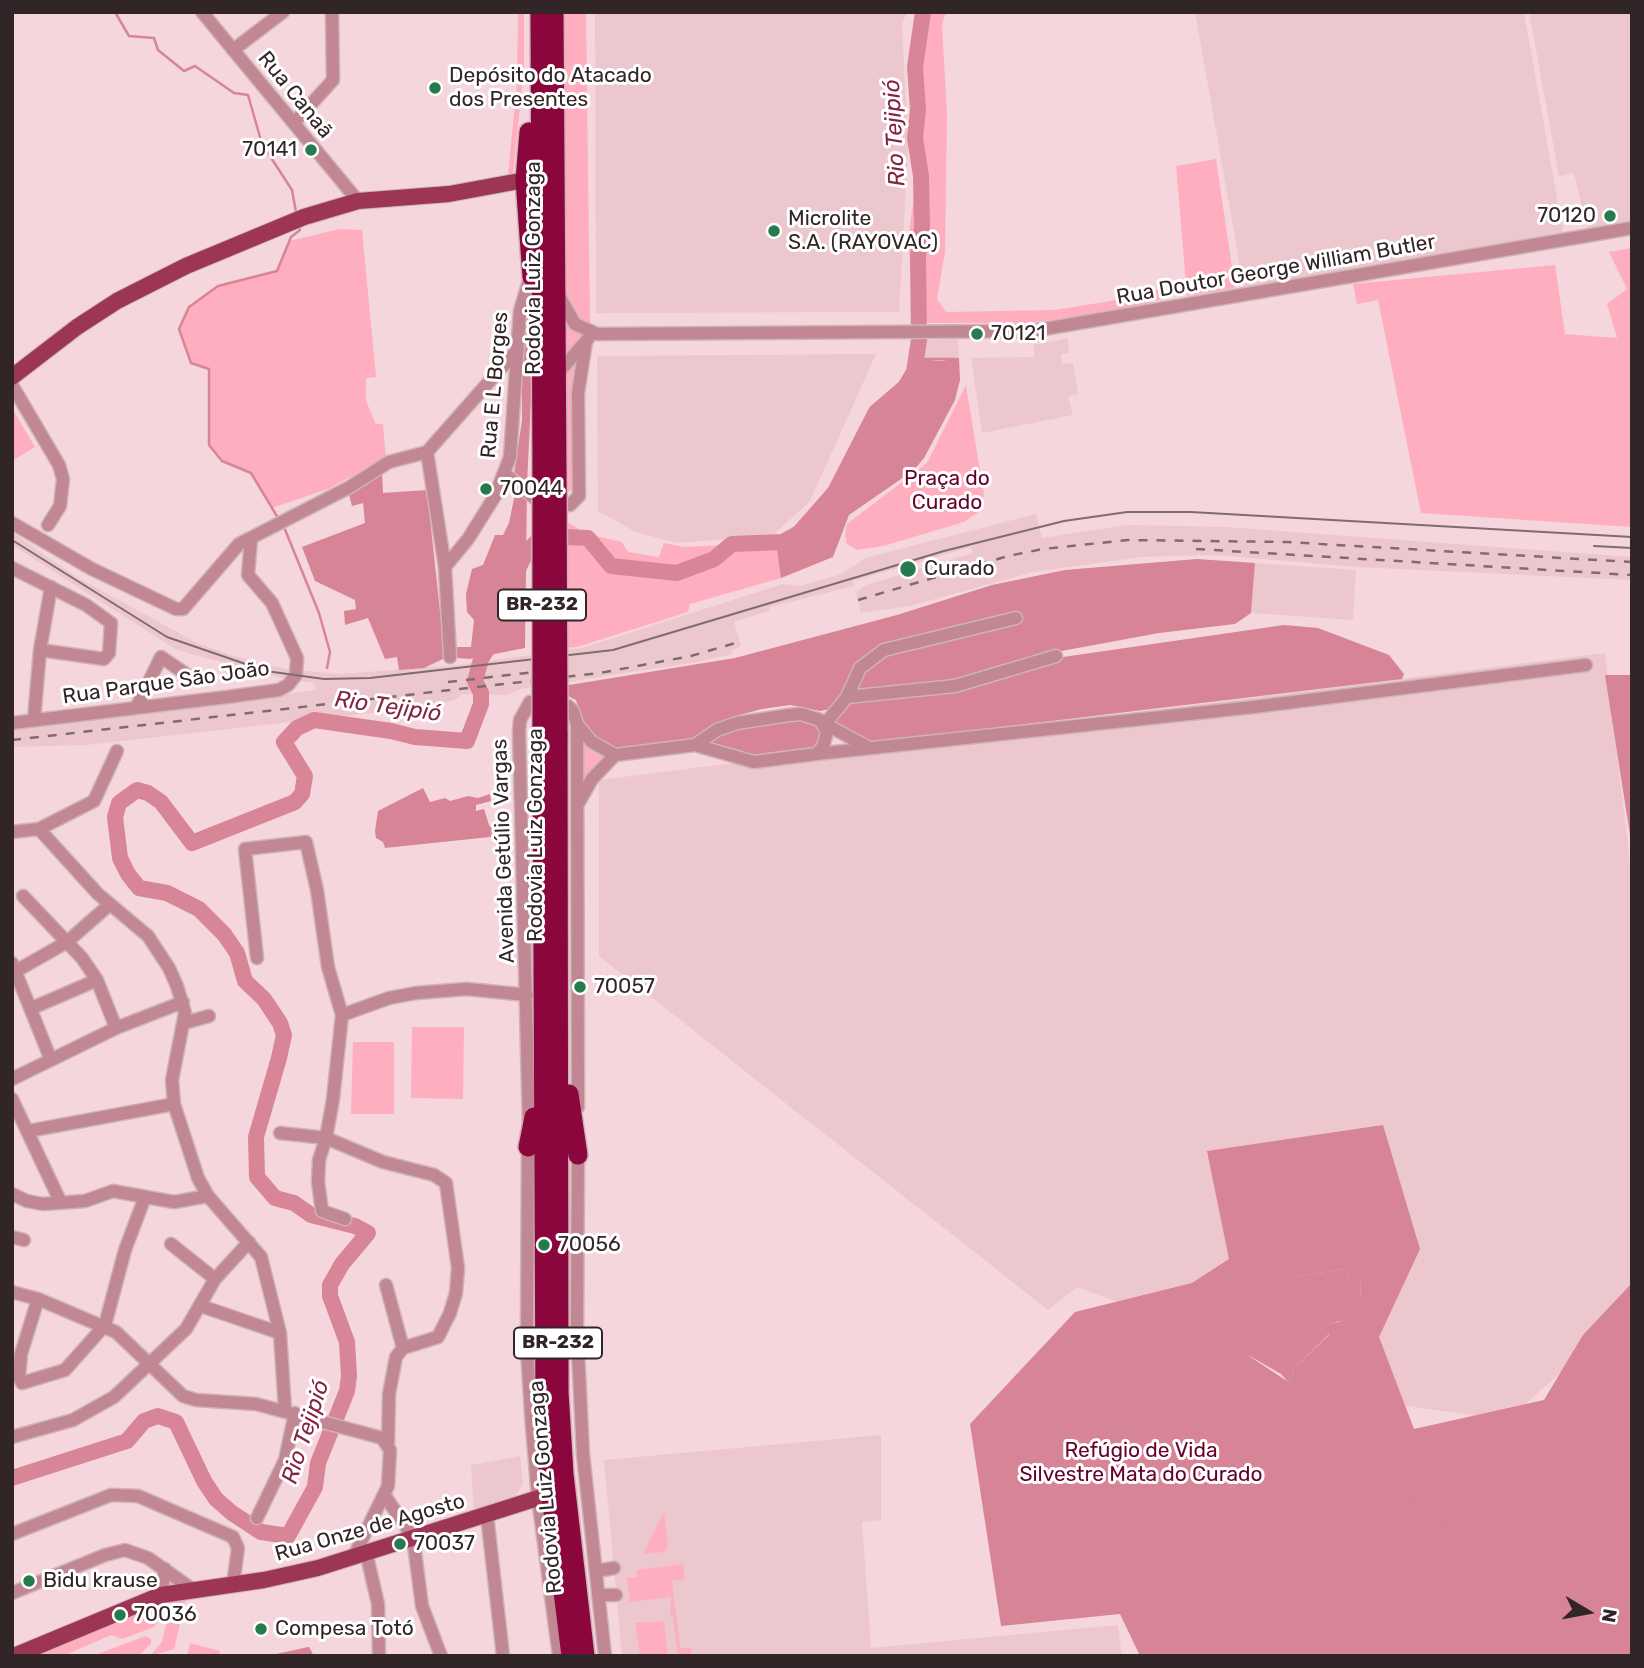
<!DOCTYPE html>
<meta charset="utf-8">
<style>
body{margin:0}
#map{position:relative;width:1644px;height:1668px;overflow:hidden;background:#f5d6dc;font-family:Rubik,sans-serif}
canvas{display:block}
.frame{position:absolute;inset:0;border:14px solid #312528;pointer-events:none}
.north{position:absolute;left:1553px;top:1577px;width:70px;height:70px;-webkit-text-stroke:5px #fff;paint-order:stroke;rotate:100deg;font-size:19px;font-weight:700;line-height:28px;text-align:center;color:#312528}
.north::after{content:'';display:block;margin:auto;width:24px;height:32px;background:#312528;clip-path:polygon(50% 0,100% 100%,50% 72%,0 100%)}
</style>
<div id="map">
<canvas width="1644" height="1668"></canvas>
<div class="frame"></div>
<div class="north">N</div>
</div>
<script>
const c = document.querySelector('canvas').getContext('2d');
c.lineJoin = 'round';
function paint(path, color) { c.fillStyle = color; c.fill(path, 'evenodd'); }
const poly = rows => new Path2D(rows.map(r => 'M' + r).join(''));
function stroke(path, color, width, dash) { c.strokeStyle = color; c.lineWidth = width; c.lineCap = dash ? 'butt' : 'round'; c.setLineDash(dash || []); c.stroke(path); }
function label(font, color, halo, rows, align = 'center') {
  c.font = font + ' Rubik,sans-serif'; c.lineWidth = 6; c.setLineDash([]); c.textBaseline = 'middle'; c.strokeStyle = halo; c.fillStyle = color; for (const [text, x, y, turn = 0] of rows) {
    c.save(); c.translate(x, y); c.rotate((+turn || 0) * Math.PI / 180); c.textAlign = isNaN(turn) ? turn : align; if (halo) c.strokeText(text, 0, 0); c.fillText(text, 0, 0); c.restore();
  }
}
paint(poly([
 [595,12,907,12,902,24,908,146,899,312,596,313],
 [1195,12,1524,12,1563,232,1244,288],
 [1529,12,1632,12,1632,220,1587,229,1574,173,1559,176],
 [1068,338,1069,353,1061,354,1062,364,1073,363,1078,394,1068,396,1073,415,982,433,971,358,1034,357,1034,345],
 [958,339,959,358,941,361,916,359,919,340],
 [876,354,810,501,773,535,677,543,636,532,598,511,597,356],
 [1036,514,1042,538,1127,525,1226,527,1632,557,1632,580,1356,567,1216,555,1141,557,1033,572,910,606,861,613,856,592,866,585,973,553,971,547,853,581,854,586,770,607,769,611,734,622,741,646,732,650,732,654,698,662,521,689,507,695,462,694,455,700,407,709,86,745,12,747,12,728,316,690,314,683,280,678,177,650,12,545,12,532,75,576,197,643,233,656,286,669,341,674,458,665,582,648,783,584,800,586,842,574,865,558],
 [1255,563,1356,570,1353,620,1251,613],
 [1605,653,1632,880,1632,1310,1507,1420,1393,1404,1077,1287,1048,1310,599,956,599,780],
 [881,1435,881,1520,862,1522,871,1648,1118,1625,1122,1656,622,1656,604,1460],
 [520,1456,523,1484,515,1497,474,1511,471,1465]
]), '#ecc7ce');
paint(poly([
 [518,12,524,12,524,80,517,81],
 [560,12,586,12,590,323,575,316,564,290],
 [932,12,946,12,942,25,947,115,945,252,937,299,946,312,1054,310,1111,301,1164,288,1167,298,1119,310,1029,323,926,323,926,328,916,329,908,240,915,188,909,69,917,30],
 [517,84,522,85,513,175,508,175],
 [1216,159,1235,288,1187,296,1176,166],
 [339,229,362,230,376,377,366,378,366,401,376,424,383,424,386,458,328,489,272,508,251,473,222,461,209,445,209,369,191,363,179,329,189,307,218,286,277,271,290,241],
 [1632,248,1632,527,1421,513,1378,300,1357,304,1353,284,1555,265,1565,334,1617,338,1607,304,1627,289,1609,252],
 [561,306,590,336,578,340,562,362],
 [582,347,579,486,568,492,564,491,566,367],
 [966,385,984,495,980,511,964,522,883,546,857,550,847,544,845,535,847,524,927,463],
 [12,408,35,447,12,461],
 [569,523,587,534,622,542,628,552,659,557,664,543,684,547,776,543,781,578,690,604,688,612,577,647,560,648,560,526],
 [579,730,609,756,579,796],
 [412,1027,464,1027,463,1099,411,1098],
 [353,1042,394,1042,394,1114,351,1114],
 [664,1512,668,1548,664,1552,643,1554],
 [683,1564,685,1579,672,1581,680,1648,691,1648,692,1656,678,1656,673,1616,670,1616,671,1597,630,1602,627,1578,637,1577,636,1570],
 [186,1599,174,1649,150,1656,162,1642,172,1601],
 [161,1603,164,1607,161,1620,152,1628,122,1639,111,1635,63,1656,32,1656],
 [664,1621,668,1656,640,1656,635,1623],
 [146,1636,151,1639,151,1644,140,1654,92,1656],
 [190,1643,220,1651,219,1656,187,1656]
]), '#ffaebf');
paint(poly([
 [532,300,533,355,527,485,525,648,469,659,457,658,456,647,471,647,474,620,467,612,466,594,472,569,483,565,495,535,503,535,509,523,518,479,514,474,522,420,522,327,525,301],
 [959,358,960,380,955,400,924,458,914,470,849,515,833,557,781,578,776,543,799,533,824,507,848,468,876,412,905,387,914,372,916,359,941,361],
 [382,470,383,493,427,490,445,658,424,668,399,670,397,657,385,659,368,618,345,625,344,611,356,609,355,600,315,581,302,547,365,523,363,503,352,506,348,491],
 [1197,559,1255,563,1251,613,1235,624,1159,633,1056,652,953,683,842,695,835,708,820,711,790,705,762,709,732,717,694,739,613,749,584,728,576,700,564,694,563,686,735,658,897,615,992,585,1065,570],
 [1284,625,1318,628,1389,655,1404,674,1402,679,868,743,833,724,849,700,992,681,1063,657],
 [1605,675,1632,675,1632,848],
 [802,716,822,728,820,741,813,747,751,755,707,743,722,730],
 [423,788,430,802,445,798,450,801,468,796,478,798,490,794,491,801,476,805,476,811,484,809,489,825,499,836,385,848,383,842,376,838,375,831,378,811],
 [1383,1125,1420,1249,1379,1337,1414,1429,1544,1400,1583,1335,1632,1283,1632,1656,1140,1656,1120,1614,1001,1626,970,1424,1075,1312,1192,1283,1229,1259,1207,1151],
 [1345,1269,1352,1283,1361,1280,1360,1301,1352,1305,1348,1319,1328,1325,1329,1335,1294,1369,1290,1383,1249,1356,1268,1337,1297,1276],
 [309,1647,314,1656,267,1656,308,1647]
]), '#d68496');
paint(poly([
 [1345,1269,1352,1283,1361,1279,1360,1301,1352,1306,1356,1315,1348,1319,1347,1323,1339,1321,1329,1325,1329,1334,1294,1369,1290,1384,1281,1374,1248,1355,1268,1337,1276,1315,1297,1276]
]), '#d78597');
stroke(poly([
 [115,12,129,36,154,38,158,50,184,71,195,66,234,93,248,95,262,144,292,190,296,212],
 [916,359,956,359],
 [278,518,251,473,222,461,209,445,209,369,191,363,179,329,189,307,218,286,277,271,291,237,300,230,299,225],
 [284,527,319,613,330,652,327,668],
 [1290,1384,1351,1461,1447,1534,1476,1567,1512,1656]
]), '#d78597', 2.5);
stroke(poly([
 [12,1478,127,1441,144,1421,158,1416,176,1422,204,1481,216,1499,232,1513,261,1532,288,1536,315,1487,318,1463,347,1391,349,1376,347,1342,330,1296,330,1285,342,1264,368,1233,355,1226,311,1215,294,1203,275,1198,257,1177,256,1137,279,1058,284,1035,280,1023,264,999,245,981,237,953,224,934,199,909,167,893,139,888,128,874,120,858,115,817,119,803,137,790,148,793,161,802,192,843,295,802,302,794,305,776,284,742,297,728,314,720,391,731,415,737,467,741,481,704,481,693,475,681,481,659,501,626,519,567,526,553,542,536,588,538,611,566,677,573,714,559,732,544,783,542,799,533,835,492,876,412,905,387,914,372,919,340,918,257,922,227,921,176,915,138,918,109,915,67,923,12]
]), '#d78597', 16);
const minor = poly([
 [202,12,358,201],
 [233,50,283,12],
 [294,123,333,80,332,12],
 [558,294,575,324,597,334,1032,331,1632,228],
 [558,373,588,339],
 [12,385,59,465,63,479,60,506,48,525],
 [427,452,445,567,450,657],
 [505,474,542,504,570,505,579,496,578,393,586,341],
 [12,523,92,569,176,609,183,609,239,544,348,488,389,462,427,452,518,349],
 [445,567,468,539,495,496,510,457,520,311,531,274],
 [12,568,86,605,111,623,109,653,104,659,40,650],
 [847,697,860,668,884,650,1016,618],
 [136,708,161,657,186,674],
 [34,720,40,650,51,587],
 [12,723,227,697,279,690,288,685,296,675,297,658,272,603,248,575,251,539],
 [577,724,592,742,615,755,695,745,754,762,816,754,823,747,827,732,820,720,801,714,789,715,737,723,717,730,695,745],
 [866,746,825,724,847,697,955,686,1056,656],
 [816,754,1254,707,1586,665],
 [578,804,592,779,615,755],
 [39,829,98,894,148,936,169,968,177,986,185,1013,172,1080,174,1104,198,1178,208,1196,261,1257,280,1333,285,1410],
 [12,832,39,829,94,801,117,751],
 [23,896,82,958,97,980,116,1028],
 [257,958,245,849,306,842,317,890,328,967,342,1015,333,1099,326,1138,319,1160,318,1182,322,1211,345,1219],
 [12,963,51,1060],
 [16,971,67,942,109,905],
 [32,1008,97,980],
 [342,1015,389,998,416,993,467,989,527,995],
 [184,1023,209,1016],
 [12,1079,116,1028,183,1002],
 [12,1099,61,1203],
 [529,1124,519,732,520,720,530,702,568,706,573,711,577,724,578,1107],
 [28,1131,174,1104],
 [280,1133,326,1138,383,1162,434,1175,446,1183,458,1268,456,1293,450,1313,438,1337,403,1348,396,1357,389,1394,388,1443],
 [528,1143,527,1349,531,1414,538,1498,559,1656],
 [578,1150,577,1331,583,1454,605,1656],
 [12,1194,27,1201,43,1204,85,1201,113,1191,174,1202,208,1196],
 [12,1237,24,1240],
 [171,1244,215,1279],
 [386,1285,403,1348],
 [12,1292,38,1299,116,1332,183,1396,196,1400,256,1404,382,1438,390,1450,388,1486,354,1556],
 [38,1299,21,1354,19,1377,22,1383,65,1370,105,1325,125,1250,145,1197],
 [201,1306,280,1333],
 [12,1437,73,1420,114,1397,186,1329,215,1279,249,1242],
 [385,1496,413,1537,422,1606,441,1656],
 [487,1515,503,1656],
 [257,1518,285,1460,295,1413],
 [12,1534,111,1495,138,1496,233,1537,238,1548,233,1585],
 [366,1552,378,1604,379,1656],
 [596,1571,614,1568],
 [12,1593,105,1555,125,1550,148,1558,192,1589],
 [161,1595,165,1569],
 [598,1595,616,1595]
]);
const major = poly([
 [12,377,77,327,117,301,186,266,304,217,358,201,449,194,525,180],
 [14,1656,161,1595,264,1580,318,1568,538,1498]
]);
const highway = poly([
 [540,12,542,473],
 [554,12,557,473],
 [529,132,525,180,532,277],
 [558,735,559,1392,564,1474,585,1656],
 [542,737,545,1411,549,1479,571,1656],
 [569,1094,578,1155],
 [528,1147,534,1117]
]);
stroke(minor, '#ceb3b8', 15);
stroke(major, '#ceb3b8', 18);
stroke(highway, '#ceb3b8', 22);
stroke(minor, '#c18793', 12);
stroke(major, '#9c3654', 16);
stroke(highway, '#8c063e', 19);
stroke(poly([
 [12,540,167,637,266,671,324,679,370,678,613,650,944,551,1064,521,1127,512,1191,512,1632,537],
 [1594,546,1632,548]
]), '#7f6c70', 2);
stroke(poly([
 [1196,549,1632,575],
 [858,600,1008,556,1043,549,1128,540,1286,542,1632,562],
 [448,682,535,672],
 [12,740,600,673,691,656,739,642]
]), '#7f6c70', 2.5, [9, 9]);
const highwayBridge = poly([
 [542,473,542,737],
 [557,473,558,735]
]);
stroke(highwayBridge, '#ceb3b8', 22, []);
stroke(highwayBridge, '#8c063e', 19);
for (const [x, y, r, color] of [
 [435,88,7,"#267a4d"],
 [311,150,7,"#267a4d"],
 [1610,216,7,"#267a4d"],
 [774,231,7,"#267a4d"],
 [977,334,7,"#267a4d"],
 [486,489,7,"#267a4d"],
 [908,569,9,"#267a4d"],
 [580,987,7,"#267a4d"],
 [544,1245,7,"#267a4d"],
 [400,1544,7,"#267a4d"],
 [29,1581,7,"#267a4d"],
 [120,1615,7,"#267a4d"],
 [261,1629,7,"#267a4d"]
]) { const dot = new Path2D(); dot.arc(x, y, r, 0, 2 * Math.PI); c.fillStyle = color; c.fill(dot); stroke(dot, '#fff', 2.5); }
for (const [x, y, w] of [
 [542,605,88],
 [558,1343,88]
]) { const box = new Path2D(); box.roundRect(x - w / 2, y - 15.5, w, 31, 5); c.fillStyle = '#fff'; c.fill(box); stroke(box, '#312528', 2); }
label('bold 19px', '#312528', null, [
 ["BR-232",542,605],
 ["BR-232",558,1343]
]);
label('21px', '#312528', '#fff', [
 ["Depósito do Atacado",449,76],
 ["dos Presentes",449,100],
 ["70141",297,150,"right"],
 ["70120",1596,216,"right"],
 ["Microlite",788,219],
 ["S.A. (RAYOVAC)",788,243],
 ["70121",991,334],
 ["70044",500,489],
 ["Curado",924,569],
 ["70057",594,987],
 ["70056",558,1245],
 ["70037",414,1544],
 ["Bidu krause",43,1581],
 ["70036",134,1615],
 ["Compesa Totó",275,1629]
], 'left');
label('21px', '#312528', '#fff', [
 ["Rua Canaã",295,95,51],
 ["Rodovia Luiz Gonzaga",534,268,-90],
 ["Rua Doutor George William Butler",1276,270,-10],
 ["Rua E L Borges",495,385,-85],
 ["Rua Parque São João",166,683,-8],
 ["Rodovia Luiz Gonzaga",536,835,-90],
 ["Avenida Getúlio Vargas",504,851,-92],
 ["Rodovia Luiz Gonzaga",546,1487,-95],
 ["Rua Onze de Agosto",370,1528,-16]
]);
label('21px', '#66002b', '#fff', [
 ["Praça do",947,479],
 ["Curado",947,503],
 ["Refúgio de Vida",1141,1451],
 ["Silvestre Mata do Curado",1141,1475]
]);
label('italic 23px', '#842443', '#fff', [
 ["Rio Tejipió",895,133,-93],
 ["Rio Tejipió",388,707,8],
 ["Rio Tejipió",306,1432,-72]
]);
</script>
